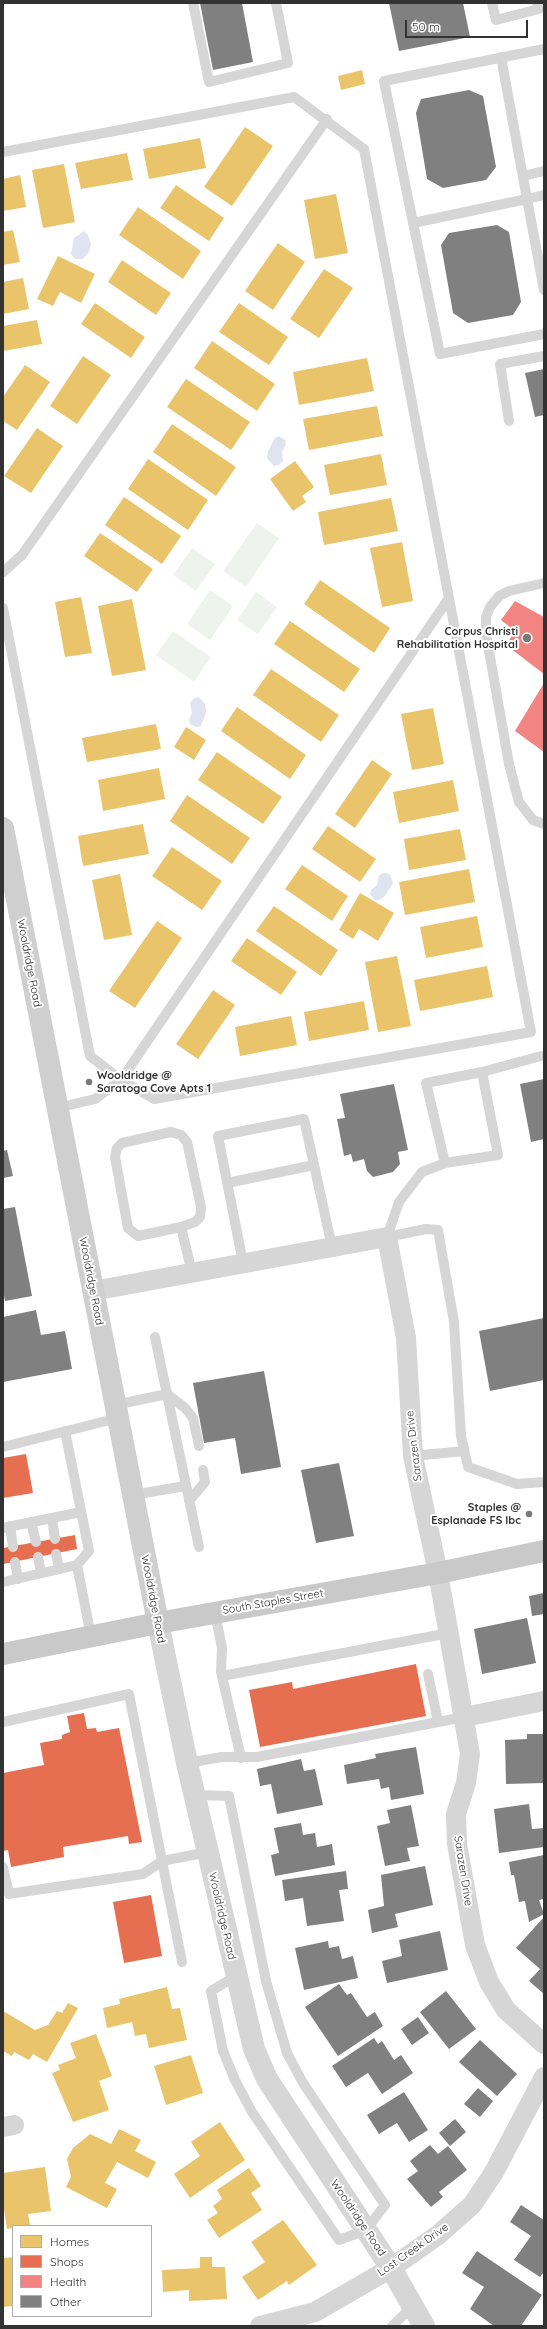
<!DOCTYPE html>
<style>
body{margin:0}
#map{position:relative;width:547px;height:2329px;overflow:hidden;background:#fff;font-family:Quicksand,sans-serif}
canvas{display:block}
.frame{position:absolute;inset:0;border:4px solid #323232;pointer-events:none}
.legend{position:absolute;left:12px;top:2225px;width:140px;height:92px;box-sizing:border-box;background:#fff;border:1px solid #adadad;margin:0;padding:5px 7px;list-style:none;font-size:12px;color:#323232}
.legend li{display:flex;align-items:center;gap:8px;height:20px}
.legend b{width:20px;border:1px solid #adadad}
.scale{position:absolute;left:405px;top:20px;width:123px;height:18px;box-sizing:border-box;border:2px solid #323232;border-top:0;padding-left:5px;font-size:12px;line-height:14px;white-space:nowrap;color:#323232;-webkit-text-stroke:3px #fff;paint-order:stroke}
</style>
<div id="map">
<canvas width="547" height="2329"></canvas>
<div class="frame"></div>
<ul class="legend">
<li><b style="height:11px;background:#e9c46a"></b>Homes</li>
<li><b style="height:11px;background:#e76f51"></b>Shops</li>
<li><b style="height:11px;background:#f28482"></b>Health</li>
<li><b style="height:11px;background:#808080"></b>Other</li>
</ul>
<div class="scale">50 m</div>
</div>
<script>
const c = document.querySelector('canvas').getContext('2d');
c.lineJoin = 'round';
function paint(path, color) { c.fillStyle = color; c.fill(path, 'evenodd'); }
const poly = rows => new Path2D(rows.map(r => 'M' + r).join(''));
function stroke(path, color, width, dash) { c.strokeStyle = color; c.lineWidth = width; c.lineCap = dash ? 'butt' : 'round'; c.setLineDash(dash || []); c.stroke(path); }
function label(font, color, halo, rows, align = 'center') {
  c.font = font + ' Quicksand,sans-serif'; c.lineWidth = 4; c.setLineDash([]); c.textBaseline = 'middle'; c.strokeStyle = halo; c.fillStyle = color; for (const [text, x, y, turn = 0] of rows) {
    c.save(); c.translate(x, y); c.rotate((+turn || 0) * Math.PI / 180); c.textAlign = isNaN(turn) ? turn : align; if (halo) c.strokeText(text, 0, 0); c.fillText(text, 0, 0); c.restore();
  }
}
paint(poly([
 [257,523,279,538,246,587,223,571],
 [192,548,215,564,196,591,173,575],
 [210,590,233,606,210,640,187,624],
 [256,592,277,607,258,634,237,620],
 [173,631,211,657,194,682,156,655]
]), '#eff3ed');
paint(poly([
 [84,231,88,235,91,244,89,252,83,259,75,259,71,254,74,238],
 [279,436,285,440,286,445,282,451,283,461,279,465,274,466,267,458,268,451,275,438],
 [199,697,205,704,206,712,201,726,197,727,190,724,189,720,192,713,190,703,193,699],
 [384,873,390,874,393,883,385,896,379,900,375,900,370,894,371,890,377,885,379,875]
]), '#dfe4f0');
paint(poly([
 [362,70,365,84,341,90,338,76],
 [245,127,273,146,232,206,204,187],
 [200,138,206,168,149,179,143,149],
 [127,153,133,180,81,189,75,163],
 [64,164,75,222,43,228,32,170],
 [20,175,26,207,3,211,3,179],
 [176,185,224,218,209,241,160,208],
 [336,194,348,253,315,259,304,200],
 [138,207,201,251,183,279,119,235],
 [13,230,20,262,3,265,3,232],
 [278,243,305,262,273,310,245,291],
 [58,256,95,274,81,303,60,292,53,306,37,299],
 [122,260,171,293,156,315,108,282],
 [324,269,353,288,319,338,290,319],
 [23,278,29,309,3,314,3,282],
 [95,303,145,337,131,358,81,324],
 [239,303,288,337,269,365,219,332],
 [37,320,42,344,3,351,3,326],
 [212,341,275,384,257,411,194,368],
 [83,356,111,375,77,424,50,406],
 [367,358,374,391,299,405,293,372],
 [25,365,50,382,17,430,3,421,3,397],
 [186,379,250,422,231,450,167,407],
 [377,406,383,436,309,450,303,419],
 [172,424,236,467,216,496,153,452],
 [37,428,63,446,31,493,4,476],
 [381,454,387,485,330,495,324,465],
 [148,459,208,500,188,530,128,489],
 [295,461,314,487,302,496,306,502,293,511,270,479],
 [124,497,181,536,162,564,105,525],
 [391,498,398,531,324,545,318,512],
 [100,533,153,569,137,592,84,556],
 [402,542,413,601,382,607,370,548],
 [320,580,390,628,374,653,304,604],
 [81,597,92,653,65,657,55,602],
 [132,599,146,670,112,676,98,606],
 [290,621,360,669,344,692,274,644],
 [271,669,339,715,321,742,253,695],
 [237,707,306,755,290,779,221,731],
 [433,708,444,764,412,770,401,714],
 [156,724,161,749,87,762,82,738],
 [186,727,206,740,194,760,174,747],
 [217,752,282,797,263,824,198,780],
 [372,760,392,774,355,828,335,814],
 [159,768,165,799,103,811,98,780],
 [453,780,459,811,399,823,393,792],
 [187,795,250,838,232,864,170,821],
 [143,824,149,854,83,866,78,836],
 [328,826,376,859,360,882,312,849],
 [460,829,466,860,409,870,404,839],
 [172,847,222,881,202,910,152,876],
 [302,865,348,896,332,921,285,889],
 [469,869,475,902,405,915,399,882],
 [120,874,132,935,104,940,92,880],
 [360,893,394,913,378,941,359,929,353,939,339,930],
 [274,906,338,950,321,976,256,931],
 [477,916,483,947,426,958,420,927],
 [157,921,182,938,135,1008,109,991],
 [247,938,297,972,281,995,231,961],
 [397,956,411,1026,378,1032,365,962],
 [487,966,493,997,420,1011,414,980],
 [213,990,235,1005,198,1059,176,1044],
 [364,1001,369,1030,309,1041,304,1012],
 [291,1016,297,1045,240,1056,235,1027],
 [167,1987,172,2009,180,2008,187,2040,149,2048,146,2034,135,2036,132,2022,107,2028,103,2008,120,2004,119,1999],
 [68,2003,78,2008,47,2062,33,2054,29,2060,14,2052,12,2056,3,2051,3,2011,35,2030,48,2025,57,2011,62,2013],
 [96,2034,112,2076,99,2081,109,2110,73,2122,52,2073,60,2070,58,2065,76,2058,70,2043],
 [191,2055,203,2093,166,2105,154,2066],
 [220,2122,245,2160,190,2198,174,2174,200,2156,191,2142],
 [119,2129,141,2140,135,2151,156,2162,148,2178,117,2162,105,2183,117,2189,107,2208,66,2187,71,2177,67,2159,73,2148,90,2134,111,2144],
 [45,2167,51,2211,28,2214,30,2225,13,2226,13,2228,7,2229,3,2203,3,2173],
 [249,2168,261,2186,251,2193,262,2210,219,2238,207,2220,218,2213,213,2206,222,2199,217,2190],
 [283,2220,317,2265,289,2285,287,2281,258,2300,242,2277,265,2262,251,2242],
 [13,2257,13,2306,3,2307,3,2258],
 [200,2257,212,2257,212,2267,225,2267,227,2299,189,2301,189,2290,163,2292,162,2270,200,2268]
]), '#e9c46a');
paint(poly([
 [26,1454,33,1493,3,1498,3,1458],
 [75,1535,77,1549,3,1564,3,1548],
 [416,1664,426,1716,260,1747,249,1690,292,1682,293,1689],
 [84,1713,87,1729,96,1728,97,1732,119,1728,142,1842,129,1844,128,1836,63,1847,64,1857,11,1867,8,1850,3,1851,3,1773,44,1765,40,1743,62,1739,62,1735,70,1732,67,1716],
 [151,1895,162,1956,124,1963,113,1902]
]), '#e76f51');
paint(poly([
 [515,601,544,617,544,674,506,645,515,631,501,620],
 [544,683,544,752,515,731]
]), '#f28482');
paint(poly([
 [200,3,242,3,253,62,213,70],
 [389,3,463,3,470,37,399,51],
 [469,90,483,96,496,167,486,180,443,188,427,179,416,113,421,99],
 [497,225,509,232,521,302,513,315,468,323,453,313,441,245,449,233],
 [544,369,544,415,535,417,525,373],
 [544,1079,544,1139,531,1142,520,1084],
 [394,1084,408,1150,398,1152,400,1164,393,1172,373,1177,367,1171,364,1159,353,1162,351,1154,344,1156,337,1119,345,1118,340,1094],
 [7,1150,13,1176,3,1178,3,1151],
 [15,1207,32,1296,5,1301,3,1289,3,1209],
 [36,1310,41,1335,65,1331,72,1369,3,1382,3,1317],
 [544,1318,544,1380,490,1391,479,1331],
 [264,1371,281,1467,241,1474,235,1438,204,1443,193,1383],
 [339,1463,354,1536,316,1543,301,1470],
 [544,1593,544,1614,532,1616,529,1596],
 [527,1618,536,1663,482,1674,474,1629],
 [527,1734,544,1734,544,1783,506,1784,505,1740,527,1739],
 [416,1747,424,1794,391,1800,389,1787,381,1789,379,1779,347,1784,344,1765,376,1758,375,1754],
 [301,1759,304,1771,315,1769,323,1805,277,1814,271,1784,260,1786,257,1769],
 [529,1804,532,1829,544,1828,544,1847,499,1853,494,1809],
 [411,1805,419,1846,407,1848,410,1861,385,1866,377,1826,390,1823,387,1810],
 [301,1823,303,1835,315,1833,317,1847,332,1844,335,1865,275,1876,271,1855,279,1853,274,1828],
 [544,1855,544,1899,539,1900,544,1914,529,1922,525,1901,519,1902,514,1875,511,1875,509,1862],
 [425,1866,433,1905,395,1914,398,1927,372,1933,368,1910,384,1906,381,1875],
 [346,1871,348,1889,339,1890,344,1921,307,1926,303,1898,285,1901,282,1880],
 [544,1917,544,1994,529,1981,540,1969,516,1948],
 [440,1931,448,1970,387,1983,382,1961,402,1956,399,1940],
 [328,1941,329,1948,339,1946,342,1959,353,1956,358,1978,304,1990,295,1948],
 [339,1984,347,1995,351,1993,367,2017,375,2012,383,2026,338,2056,305,2007],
 [446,1991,476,2029,449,2049,420,2012],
 [418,2017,429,2033,412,2045,401,2029],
 [374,2038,378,2044,382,2041,394,2060,401,2055,413,2073,382,2094,368,2073,346,2087,332,2066],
 [480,2040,517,2074,497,2096,459,2062],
 [478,2088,493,2101,480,2117,464,2104],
 [404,2092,428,2130,409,2142,397,2123,379,2134,367,2115],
 [455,2119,466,2132,450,2146,439,2133],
 [430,2145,438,2154,448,2146,467,2170,439,2192,443,2197,431,2207,407,2179,418,2171,410,2161],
 [521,2205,544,2220,544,2272,540,2277,514,2260,531,2236,510,2222],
 [477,2251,542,2295,521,2326,494,2326,470,2309,484,2287,462,2273]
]), '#808080');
stroke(poly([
 [193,3,209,82,288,63,276,3],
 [492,3,496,20,539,9,537,3],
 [544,49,384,81,440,354,544,334],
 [3,152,294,97,364,149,531,1032,154,1099,121,1080,90,1056,3,608],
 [523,176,544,171],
 [544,195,527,199,544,290],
 [413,223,527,199,501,57],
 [509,421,500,364,544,356],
 [3,572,22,555,327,119],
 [544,583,509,591,499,596,490,607,486,617,486,634,509,764,519,802,533,820,544,824],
 [482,1072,541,1056],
 [57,1108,95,1099,121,1080,449,598],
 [227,1183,314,1165],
 [181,1227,138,1236,128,1228,115,1157,117,1148,122,1143,171,1132,181,1135,187,1142,201,1207,200,1217,195,1222,181,1227,192,1273],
 [387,1237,399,1202,422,1172,445,1163,426,1083,482,1072,498,1155,445,1163],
 [387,1237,426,1229,438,1230,454,1322,461,1436,468,1467,517,1484,544,1482],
 [243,1263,218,1136,304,1119,332,1247],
 [155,1337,199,1547],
 [115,1405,167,1394,185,1408,193,1418,199,1446],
 [65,1431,89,1551,77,1565,91,1636],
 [3,1447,118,1418],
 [413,1456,464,1451],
 [133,1495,185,1486],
 [189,1501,205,1482,203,1470],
 [52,1518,55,1539],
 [31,1522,36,1542],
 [10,1526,13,1547],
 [3,1528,81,1512],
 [56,1554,59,1569],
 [38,1557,41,1573],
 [15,1562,18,1579],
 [3,1582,77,1565],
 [215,1613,222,1648,221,1672,241,1758],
 [428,1674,438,1721],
 [222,1676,449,1633],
 [3,1722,129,1694,162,1861,208,1852],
 [187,1763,222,1757,257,1757,464,1717],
 [195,1795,229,1796,266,1981,287,2053,303,2083,385,2205,366,2230,339,2240,252,2112,235,2080,223,2051,211,1991,236,1976],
 [3,1867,9,1894,143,1874,162,1861,182,1962],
 [392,2326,414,2305]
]), '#d6d6d6', 10);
stroke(poly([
 [93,1291,387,1237,406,1338,413,1456,438,1573,470,1754,466,1783,456,1814,457,1844,475,1945,489,1982,506,2010,544,2044],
 [464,1717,544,1701],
 [3,2127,14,2125],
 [260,2326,315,2312,391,2268,438,2235,472,2205,493,2174,544,2077]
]), '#d6d6d6', 20);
stroke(poly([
 [158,1623,187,1763,254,2049,267,2079,391,2268,424,2326]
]), '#d6d6d6', 22);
stroke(poly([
 [3,828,158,1623]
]), '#cfcfcf', 22);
stroke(poly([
 [3,1654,158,1623,438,1573,544,1551]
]), '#c9c9c9', 22);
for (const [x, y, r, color] of [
 [527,638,5,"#7a7a7a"],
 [89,1082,4,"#7a7a7a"],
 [529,1514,4,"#7a7a7a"]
]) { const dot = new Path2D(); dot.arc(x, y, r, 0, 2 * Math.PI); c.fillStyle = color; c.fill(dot); stroke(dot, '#fff', 1.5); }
label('bold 11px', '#323232', '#fff', [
 ["Corpus Christi",518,632],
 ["Rehabilitation Hospital",518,645],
 ["Wooldridge @",97,1076,"left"],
 ["Saratoga Cove Apts 1",97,1089,"left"],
 ["Staples @",521,1508],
 ["Esplanade FS Ibc",521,1521]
], 'right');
label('11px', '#323232', '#fff', [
 ["Wooldridge Road",29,963,79],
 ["Wooldridge Road",91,1281,79],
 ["Sarazen Drive",414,1446,-97],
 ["Wooldridge Road",153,1599,79],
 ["South Staples Street",273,1602,-10],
 ["Sarazen Drive",463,1871,81],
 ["Wooldridge Road",222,1916,77],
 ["Wooldridge Road",358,2218,56],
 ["Lost Creek Drive",413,2250,-35]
]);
</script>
